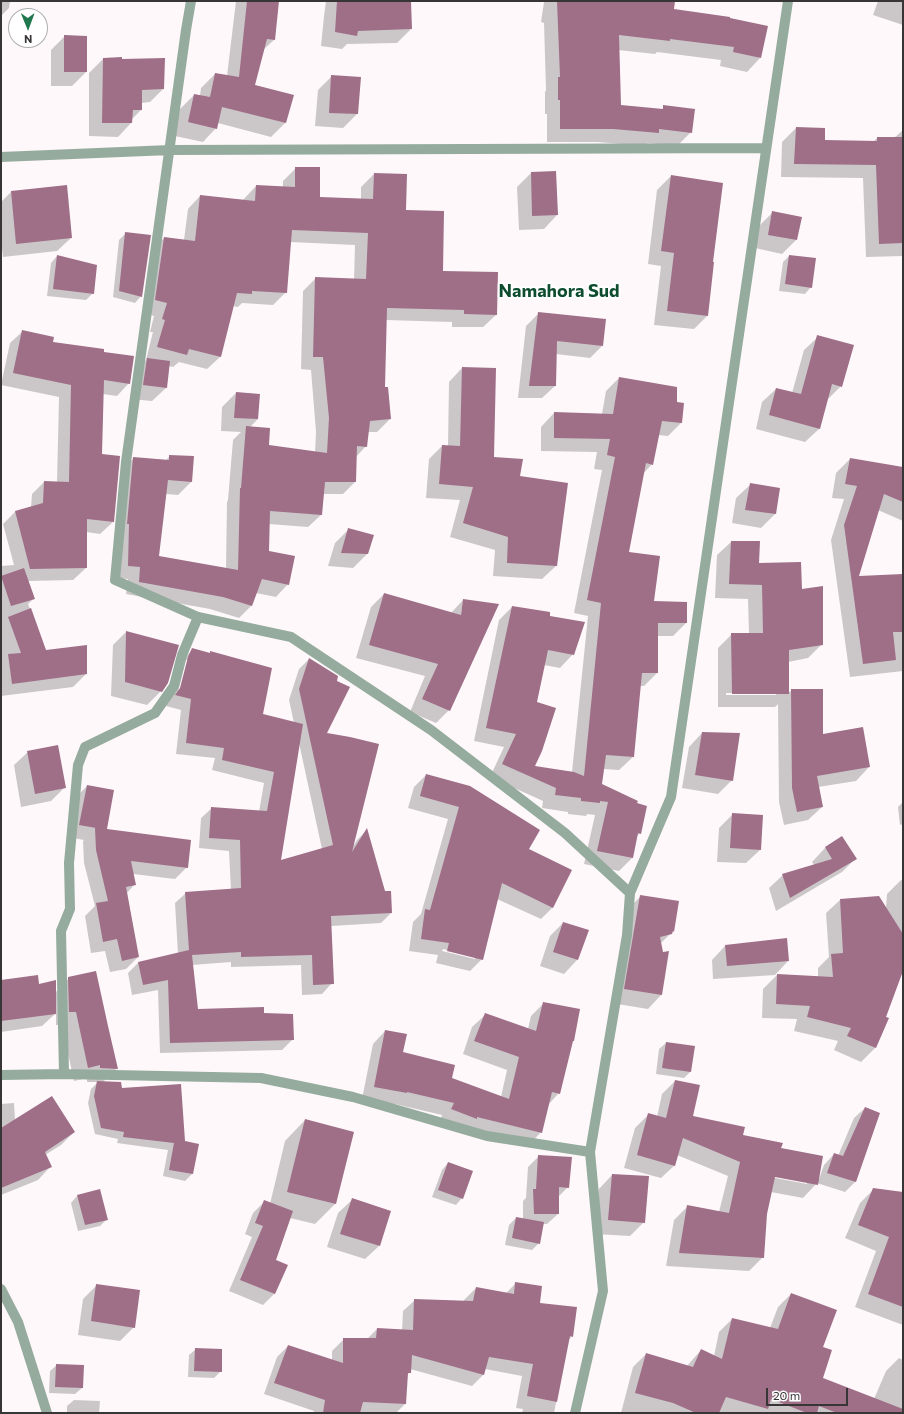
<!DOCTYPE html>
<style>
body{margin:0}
#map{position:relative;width:904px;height:1414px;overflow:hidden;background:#fef8fb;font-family:Commissioner,sans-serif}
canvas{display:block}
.frame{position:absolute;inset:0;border:2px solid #383537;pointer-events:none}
.north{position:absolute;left:8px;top:8px;width:40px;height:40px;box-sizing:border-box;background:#fff;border:1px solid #afaeaf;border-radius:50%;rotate:179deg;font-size:11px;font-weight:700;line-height:16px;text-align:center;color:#383537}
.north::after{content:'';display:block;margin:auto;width:14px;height:18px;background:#20794e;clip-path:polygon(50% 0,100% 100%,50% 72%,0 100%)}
.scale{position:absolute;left:766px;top:1388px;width:82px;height:18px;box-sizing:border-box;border:2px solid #383537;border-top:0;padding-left:5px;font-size:12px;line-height:14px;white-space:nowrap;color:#383537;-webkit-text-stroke:3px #fff;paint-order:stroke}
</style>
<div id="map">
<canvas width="904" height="1414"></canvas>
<div class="frame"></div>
<div class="north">N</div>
<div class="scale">20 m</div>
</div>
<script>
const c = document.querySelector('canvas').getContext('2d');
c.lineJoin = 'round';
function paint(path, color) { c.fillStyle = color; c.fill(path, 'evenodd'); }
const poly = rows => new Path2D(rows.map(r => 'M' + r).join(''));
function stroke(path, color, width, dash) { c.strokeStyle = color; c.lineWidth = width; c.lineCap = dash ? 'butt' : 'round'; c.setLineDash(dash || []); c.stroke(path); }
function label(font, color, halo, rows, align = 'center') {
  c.font = font + ' Commissioner,sans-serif'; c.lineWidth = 4; c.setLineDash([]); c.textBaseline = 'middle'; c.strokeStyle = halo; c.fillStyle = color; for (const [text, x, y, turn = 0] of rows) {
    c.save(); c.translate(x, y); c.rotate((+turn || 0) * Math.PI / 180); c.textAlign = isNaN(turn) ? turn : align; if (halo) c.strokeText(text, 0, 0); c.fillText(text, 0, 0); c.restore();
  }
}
paint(poly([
 [1,1,10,1,9,8,1,16],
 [236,1,278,1,274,40,263,50,254,85,292,95,285,123,271,137,218,123,216,128,203,142,175,136,180,109,194,95,200,96,201,88,215,74,227,76],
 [326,1,410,1,411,29,397,43,347,44,342,49,321,46,324,16],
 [535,1,664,1,673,10,760,58,747,72,720,66,721,60,657,52,655,54,618,50,620,106,661,110,664,107,691,132,677,146,648,143,644,146,598,142,547,142,547,114,545,114,545,92,546,90,544,23,541,22,544,2],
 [878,1,903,1,903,25,873,15],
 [65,36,86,72,72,86,51,86,51,50],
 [103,59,121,60,163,89,150,102,141,103,141,110,131,120,131,123,118,137,89,136,89,73],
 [332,76,359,78,357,114,343,128,315,126,318,90],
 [796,128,824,141,873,142,877,138,894,138,903,130,903,256,866,257,863,178,781,177,782,142],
 [296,168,319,198,361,199,361,187,374,174,405,211,442,272,496,315,483,327,452,327,452,322,386,320,384,388,390,419,377,432,368,432,366,446,356,457,355,482,343,494,323,494,321,515,308,527,269,524,268,552,288,584,276,597,256,593,251,606,239,618,210,609,126,594,128,579,116,578,121,471,134,458,166,460,170,456,191,482,178,495,166,494,158,557,226,569,227,502,228,500,233,440,241,432,221,431,222,407,236,393,258,419,249,428,268,446,315,453,316,432,311,370,301,369,303,291,316,278,354,280,355,245,290,242,286,292,273,305,242,303,238,307,232,306,220,357,207,369,179,362,173,367,168,366,166,388,152,401,130,399,134,373,146,360,153,332,150,332,154,316,143,313,151,251,164,238,184,240,188,209,200,196,243,200,256,186,283,188,283,181],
 [555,172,557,215,544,229,519,230,517,187,531,173],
 [671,176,712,263,707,316,694,329,654,325,661,266,648,264,657,190],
 [11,192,71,238,57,251,3,257,1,239,1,202],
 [773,212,800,218,796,240,782,254,755,248,759,226],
 [126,233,141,296,135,303,113,297,119,240],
 [57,256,93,293,86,300,47,296,51,263],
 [789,256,811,287,805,294,779,291,783,262],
 [539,313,602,346,590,358,556,354,555,386,542,398,518,398,526,326],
 [23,331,51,343,103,353,129,383,117,396,103,394,101,455,113,522,100,534,86,532,86,568,73,580,28,581,34,598,28,604,46,651,86,674,73,687,1,696,1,566,14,565,3,524,15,512,31,507,32,494,44,482,57,482,59,397,1,385,10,343],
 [818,337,841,386,827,400,819,429,805,442,756,429,762,402,776,389,792,393,804,350],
 [462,368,493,458,519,477,556,566,542,579,493,576,495,550,450,537,460,500,426,498,429,459,442,446,448,446,449,382],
 [619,378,676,403,681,423,668,436,658,435,652,464,643,474,628,552,653,602,686,623,673,636,657,636,657,673,644,686,640,686,633,757,619,770,603,769,601,785,640,833,636,837,632,858,619,871,584,864,595,815,587,814,586,816,568,814,568,812,542,808,543,801,490,777,504,747,474,741,499,620,512,607,549,617,573,654,560,668,544,665,536,702,533,767,572,772,588,616,574,613,602,470,594,469,597,452,541,451,541,427,554,413,602,414,606,391],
 [850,459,903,470,903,521,878,510,858,577,903,575,903,671,850,677,831,540,844,499,832,498,836,473],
 [750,485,779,489,775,514,761,528,732,523,736,498],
 [349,529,372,536,367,554,353,568,328,566,335,543],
 [731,542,759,542,758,564,801,591,822,644,808,658,788,662,788,693,792,690,822,735,869,767,856,781,818,787,822,807,808,820,784,825,779,802,778,704,775,707,718,707,718,648,732,634,749,634,748,599,715,598,717,555],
 [726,693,776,693,776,695,726,695],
 [384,594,451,613,463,600,449,710,436,723,410,712,425,676,356,658,371,607],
 [126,632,161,691,147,705,111,696,113,645],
 [192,650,209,654,211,652,261,715,294,723,289,700,299,669,309,659,325,734,354,845,357,840,367,830,391,913,381,923,331,926,332,983,322,994,302,995,301,965,231,967,231,962,192,965,197,1010,264,1014,293,1039,282,1050,160,1053,158,990,132,995,128,973,138,963,178,954,175,903,186,893,231,890,229,851,199,848,201,818,212,808,259,812,264,783,212,770,215,758,176,754,181,710,166,706,182,660],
 [186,660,188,660,180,693,178,692],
 [299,743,322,849,279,861],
 [702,733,732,780,718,794,682,788,689,747],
 [28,752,64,788,51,801,21,807,14,765],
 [426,775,527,850,553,907,541,919,497,899,482,959,470,971,436,963,438,955,409,951,413,922,421,914,448,819,408,808,414,787],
 [443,949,475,957,475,959,442,951],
 [87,786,106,830,187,867,175,879,133,874,135,884,127,893,138,957,126,969,110,972,105,951,91,953,85,916,95,906,84,863,83,841,84,840,68,837,75,798],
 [903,802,903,824,900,825,898,807],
 [733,814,760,850,746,863,717,862,719,828],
 [842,837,855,859,842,872,776,911,769,888,783,875,814,865,812,862,825,848],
 [901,880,903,881,903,968,885,1017,888,1018,875,1048,861,1062,834,1050,838,1041,794,1031,797,1019,762,1018,763,989,777,975,818,977,818,968,829,957,826,913,840,900,886,908,887,894],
 [641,896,671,933,660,944,662,953,668,952,661,995,648,1009,611,1003,627,910],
 [563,923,587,930,577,960,564,974,540,966,550,936],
 [725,946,788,961,775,975,713,979,712,960],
 [69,978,117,1068,103,1082,121,1089,184,1142,198,1145,192,1174,185,1181,163,1176,168,1150,117,1143,118,1139,95,1134,88,1103,91,1089,98,1082,87,1082,87,1078,74,1081,62,1025,56,1025,56,1013,42,1026,1,1032,1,981,38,985,55,993],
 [543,1004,572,1042,559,1093,548,1105,541,1132,529,1145,440,1122,442,1115,395,1104,393,1105,362,1099,373,1044,385,1031,402,1053,451,1079,501,1097,507,1070,463,1054,472,1027,485,1015,528,1029,531,1016],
 [666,1043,694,1047,690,1072,684,1078,656,1074,659,1049],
 [675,1081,692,1116,780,1149,819,1179,824,1165,834,1154,838,1156,854,1118,865,1108,879,1113,855,1182,845,1192,817,1183,803,1198,771,1192,766,1214,763,1257,749,1271,666,1266,674,1220,688,1206,719,1212,728,1176,677,1155,675,1165,661,1178,624,1168,635,1128,649,1114,657,1117,662,1094],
 [770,1175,807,1182,807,1184,770,1177],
 [14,1103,15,1120,74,1132,61,1145,45,1155,50,1167,38,1180,1,1195,1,1104],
 [305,1120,353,1132,335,1204,315,1224,290,1218,275,1260,286,1265,274,1294,263,1305,229,1291,252,1237,245,1234,253,1213,264,1202,270,1204,285,1141],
 [539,1156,568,1187,558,1197,558,1214,547,1224,542,1224,539,1243,532,1250,505,1245,509,1225,516,1218,523,1219,523,1201,526,1198,528,1167],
 [448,1163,462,1198,456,1205,432,1197,442,1170],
 [612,1175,644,1222,630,1236,595,1234,599,1189],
 [874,1189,903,1193,903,1325,855,1307,876,1251,845,1238,860,1203],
 [77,1196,107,1219,100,1226,78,1231,71,1203],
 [352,1200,379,1246,365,1259,327,1247,338,1213],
 [516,1283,572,1336,568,1341,554,1413,522,1413,523,1409,516,1408,522,1376,485,1369,483,1375,472,1386,410,1369,410,1372,407,1375,405,1404,396,1413,314,1413,314,1411,264,1394,277,1357,288,1346,332,1361,332,1351,344,1339,367,1339,377,1329,402,1331,403,1311,415,1300,464,1302,464,1300,476,1288,506,1293],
 [97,1285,134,1327,120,1341,78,1335,83,1299],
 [791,1294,822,1348,822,1378,874,1399,886,1371,899,1358,903,1360,903,1413,621,1413,633,1367,646,1354,687,1366,701,1350,714,1356,719,1332,732,1319,770,1328,778,1307],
 [196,1349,221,1371,214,1378,188,1377,189,1355],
 [57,1365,82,1388,75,1394,49,1393,50,1371],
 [74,1400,100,1401,99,1413,67,1413,67,1406]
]), '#0003');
paint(poly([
 [247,1,279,1,275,40,267,39,255,85,294,95,286,123,222,107,217,129,188,122,194,94,210,97,215,73,239,77],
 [337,1,411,1,412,29,358,31,357,36,335,32],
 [557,1,675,1,674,9,730,17,730,18,768,26,761,58,733,52,734,47,670,39,670,41,619,35,621,105,663,109,663,105,695,109,692,133,659,129,659,133,613,129,560,129,560,100,558,100,558,77,560,77],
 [64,35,87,36,87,72,64,72],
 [122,57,122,59,165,58,164,89,142,90,142,110,133,110,132,123,102,123,103,58],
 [331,75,361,77,358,114,329,113],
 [796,127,825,128,825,140,877,141,877,137,903,137,903,243,879,244,876,165,794,164],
 [295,167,320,167,320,197,373,199,374,173,407,174,406,210,444,211,443,271,498,272,497,315,464,314,464,310,387,308,385,387,388,387,391,419,370,421,367,447,357,446,356,482,325,482,322,515,270,511,269,551,295,556,289,585,262,579,252,606,223,597,139,582,140,567,128,566,129,524,127,524,133,457,169,460,169,455,194,456,192,482,168,480,159,556,238,570,240,488,241,488,246,426,270,428,269,445,327,453,329,418,323,357,313,357,315,277,366,279,368,233,292,230,287,293,252,291,252,294,237,293,221,357,189,349,187,355,157,347,165,320,162,319,167,303,155,300,164,237,195,241,200,195,255,201,256,185,295,187],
 [556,171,558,215,532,216,531,172],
 [671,175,723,183,713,262,714,262,708,316,667,311,674,253,661,251],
 [67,185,72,238,16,244,11,191],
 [772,211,802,217,797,240,768,235],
 [125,232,151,235,142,297,119,291],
 [57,255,97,265,94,294,53,289],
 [789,255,816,258,812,288,785,284],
 [538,312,606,319,603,346,557,341,556,386,529,386],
 [22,330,54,337,53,342,104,349,104,352,134,356,130,384,104,380,102,454,120,456,114,522,87,519,87,568,30,569,15,511,43,503,44,481,69,482,71,385,13,373],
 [817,335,854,345,842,387,832,384,820,429,769,415,776,388,801,394],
 [147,358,170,361,167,388,143,385],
 [462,367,496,368,494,457,523,459,520,476,568,483,557,566,507,563,508,537,463,523,473,487,439,484,442,445,460,446],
 [619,377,677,387,677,402,684,403,682,423,662,421,653,465,646,463,629,552,660,556,654,601,687,602,687,623,658,623,658,673,642,673,634,757,606,755,602,784,638,801,637,803,647,806,641,834,638,833,633,858,597,851,608,802,600,801,600,803,581,801,581,798,555,795,556,788,502,764,516,734,486,728,512,606,550,612,550,616,585,622,574,655,548,650,537,702,556,708,542,751,535,766,574,772,584,776,601,603,587,600,615,457,607,455,610,439,554,438,554,412,613,414],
 [236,392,260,394,258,419,234,418],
 [850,458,903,467,903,502,884,494,859,576,903,574,903,632,893,632,896,660,863,664,844,525,857,486,845,484],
 [750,483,780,488,776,514,745,510],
 [348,528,374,535,368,554,341,553],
 [731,541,760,541,759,563,801,562,802,589,823,586,823,645,789,650,789,694,732,694,731,633,763,633,762,585,729,584],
 [24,568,35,599,11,606,1,576],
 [384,593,461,615,463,599,499,604,450,711,422,699,438,664,369,645],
 [31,608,46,650,87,645,87,674,12,684,8,654,21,653,8,617],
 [126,631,179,645,168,683,162,692,125,682],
 [192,648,210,653,210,651,272,668,263,714,303,724,281,860,333,845,299,689,309,658,338,676,337,681,350,687,327,733,350,737,379,744,352,852,367,828,385,891,391,891,392,913,331,916,334,984,313,985,312,955,241,957,241,952,192,955,198,1009,264,1007,264,1013,293,1014,294,1040,170,1043,168,980,143,985,138,962,189,950,185,892,241,888,240,840,209,838,211,807,267,811,274,772,222,760,224,748,186,743,191,699,175,695,180,688,188,657],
 [791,689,823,689,823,734,863,727,870,767,817,776,823,807,797,812,792,788],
 [702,732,740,733,733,781,695,775],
 [58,745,66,788,35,794,27,751],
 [426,774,470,786,540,830,529,849,572,870,553,908,502,883,483,960,447,951,449,943,421,939,425,909,430,910,459,807,420,796],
 [87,785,114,790,107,829,191,840,188,868,131,861,136,885,126,887,139,957,122,961,117,939,103,942,96,903,108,901,96,850,95,828,96,828,79,825],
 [732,813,763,815,761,850,730,848],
 [842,836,857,859,790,898,782,874,832,859,825,847],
 [640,895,679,901,674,932,673,931,672,934,660,937,663,952,669,951,662,995,624,989],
 [879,896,903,934,903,971,886,1017,889,1018,876,1048,847,1036,851,1028,807,1017,810,1006,776,1004,777,974,833,977,831,954,843,953,840,899],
 [563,922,589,930,578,960,553,952],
 [787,938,789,961,727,966,725,945],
 [96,971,108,1026,118,1069,100,1068,100,1065,88,1068,76,1012,69,1012,68,977],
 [38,975,39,984,56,980,56,1014,1,1021,1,980],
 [543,1002,580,1009,574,1041,573,1041,560,1094,552,1092,542,1133,477,1117,477,1119,451,1109,454,1103,407,1092,407,1093,374,1087,385,1030,407,1034,403,1052,455,1065,452,1078,509,1099,519,1057,474,1041,485,1013,536,1031],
 [666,1042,695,1046,691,1072,662,1068],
 [675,1080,700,1085,693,1116,745,1127,743,1135,783,1143,781,1148,823,1156,818,1185,775,1177,767,1214,764,1258,679,1253,687,1205,729,1213,740,1162,683,1138,675,1166,637,1155,648,1113,666,1118],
 [97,1081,121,1082,122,1088,181,1084,185,1141,199,1144,193,1174,169,1170,174,1143,123,1137,124,1132,101,1128,94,1096],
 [52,1096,75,1132,45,1152,52,1167,1,1188,1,1128],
 [865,1107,880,1113,856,1182,827,1173,834,1153,843,1156],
 [305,1119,354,1132,336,1204,287,1192],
 [538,1155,572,1157,569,1188,559,1187,559,1214,534,1214,533,1189,536,1189],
 [448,1162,473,1171,463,1199,438,1190],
 [612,1174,649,1176,645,1223,608,1220],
 [873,1188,903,1192,903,1307,868,1294,889,1237,858,1225],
 [100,1189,108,1220,85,1225,77,1195],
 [352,1198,391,1211,380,1246,340,1234],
 [264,1200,293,1211,276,1260,288,1265,275,1294,240,1280,263,1226,255,1223],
 [516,1217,544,1222,540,1244,512,1238],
 [515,1282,542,1286,540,1303,577,1307,573,1337,570,1336,557,1402,527,1396,533,1364,489,1357,484,1375,412,1355,411,1373,408,1373,406,1404,363,1402,360,1413,323,1413,325,1400,274,1383,288,1345,343,1363,343,1338,376,1338,377,1328,413,1330,414,1299,473,1301,476,1287,514,1294],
 [96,1284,140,1290,135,1328,91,1321],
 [791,1293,837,1310,823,1347,832,1350,823,1378,903,1409,903,1413,837,1413,819,1406,817,1413,807,1413,771,1399,768,1409,726,1397,719,1413,696,1413,673,1403,635,1393,646,1353,693,1367,701,1349,722,1359,732,1318,778,1329],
 [195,1348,222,1349,222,1372,194,1371],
 [56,1364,84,1365,83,1388,55,1387]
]), '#9f6e87');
stroke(poly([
 [191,1,186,30,126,462,115,580,198,617,291,637,431,730,565,833,630,893],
 [1,157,170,150,766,148],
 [64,1074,61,931,70,909,69,863,78,765,85,747,155,713,174,686,182,655,198,617],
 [1,1075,64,1074,261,1078,353,1097,487,1136,590,1152],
 [1,1289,18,1322,47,1413],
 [575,1413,603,1291,590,1152,627,935,630,893,671,797,788,1]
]), '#95ab9d', 10);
label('bold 18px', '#0d4c2e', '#fff', [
 ["Namahora Sud",559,291]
]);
</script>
